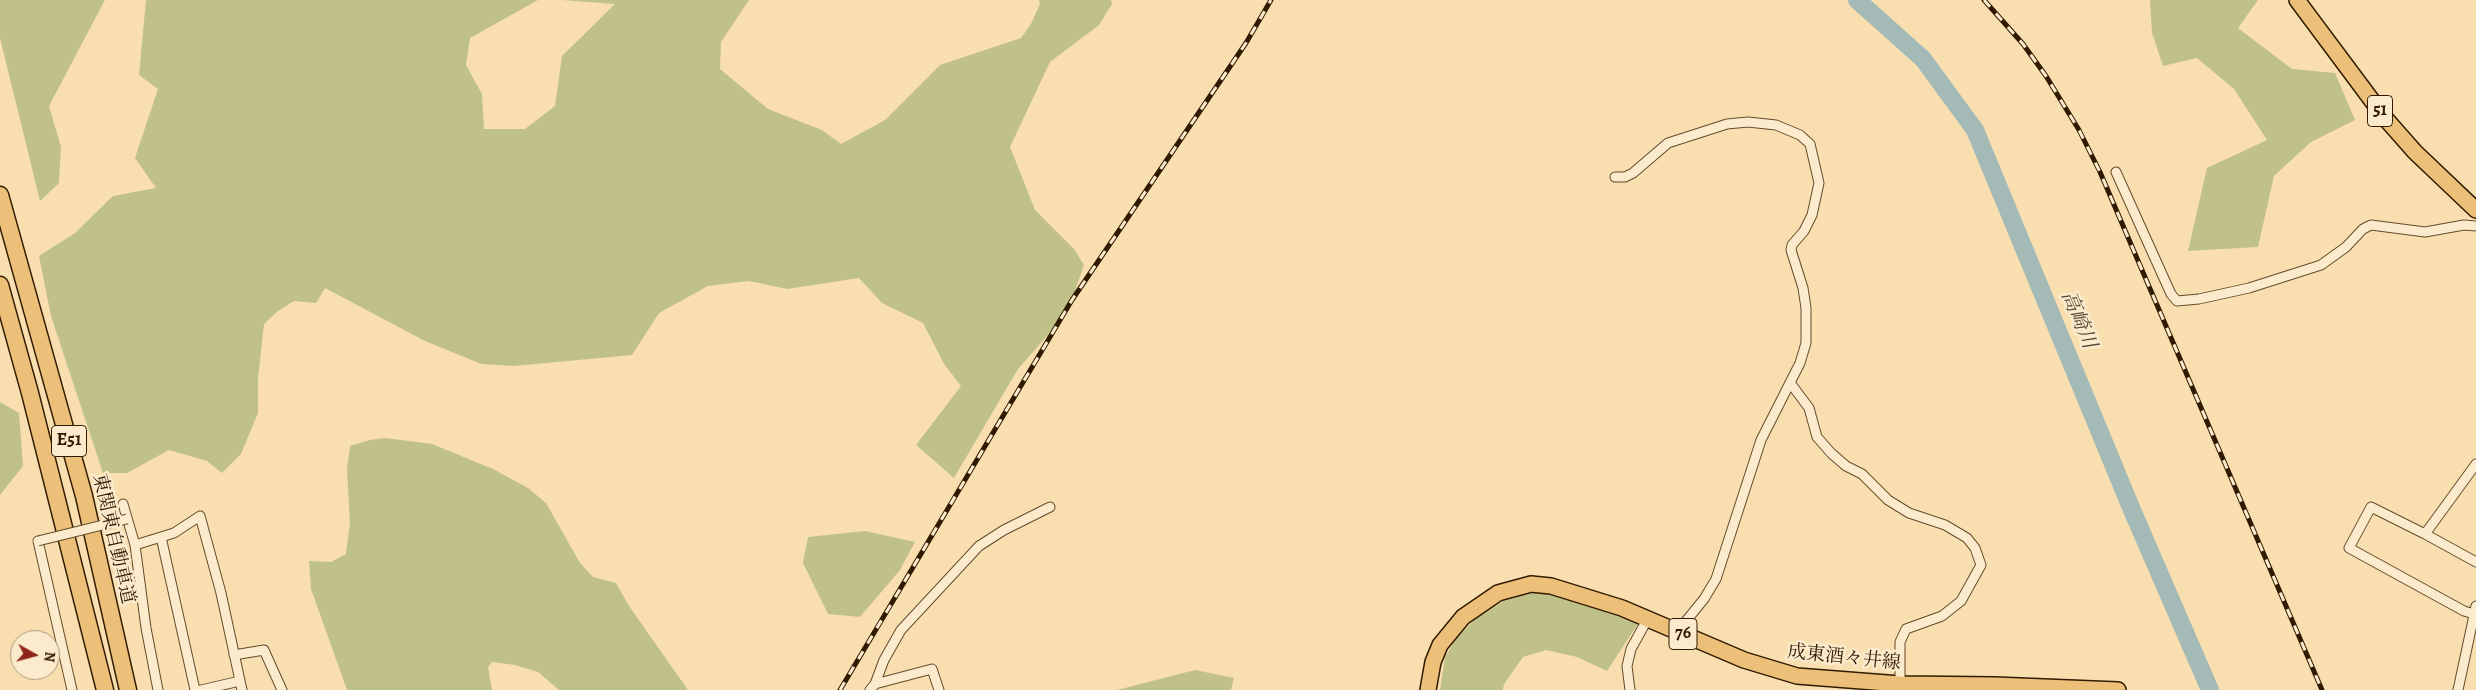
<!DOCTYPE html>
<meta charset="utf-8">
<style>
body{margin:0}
#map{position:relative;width:2476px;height:690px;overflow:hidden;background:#f9dfaf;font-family:Alegreya,serif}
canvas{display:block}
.north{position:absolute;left:10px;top:630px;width:50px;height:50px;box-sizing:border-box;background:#fbeacb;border:1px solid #aa977a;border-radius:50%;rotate:97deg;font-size:14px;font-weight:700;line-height:20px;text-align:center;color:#311b00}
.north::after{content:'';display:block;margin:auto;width:18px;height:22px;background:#8f2418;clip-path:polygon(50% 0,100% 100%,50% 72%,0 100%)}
</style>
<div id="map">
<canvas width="2476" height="690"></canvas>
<div class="north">N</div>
</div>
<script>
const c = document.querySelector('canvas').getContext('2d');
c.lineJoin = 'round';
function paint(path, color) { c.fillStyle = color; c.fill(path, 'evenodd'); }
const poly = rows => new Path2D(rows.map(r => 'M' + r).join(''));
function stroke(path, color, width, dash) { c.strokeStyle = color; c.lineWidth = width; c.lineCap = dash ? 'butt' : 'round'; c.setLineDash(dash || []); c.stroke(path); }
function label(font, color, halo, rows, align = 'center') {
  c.font = font + ' Alegreya,"Noto Serif JP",serif'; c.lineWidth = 5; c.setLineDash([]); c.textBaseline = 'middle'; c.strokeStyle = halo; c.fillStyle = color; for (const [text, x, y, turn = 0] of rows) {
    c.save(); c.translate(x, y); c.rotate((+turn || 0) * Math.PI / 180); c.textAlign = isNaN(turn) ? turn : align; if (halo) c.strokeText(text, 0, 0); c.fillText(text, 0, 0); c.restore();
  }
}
paint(poly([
 [0,0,105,0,49,106,61,147,59,183,40,201,0,38],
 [146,0,538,0,470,38,466,65,482,94,484,129,525,129,555,106,562,56,615,4,562,0,749,0,721,42,720,69,768,109,822,130,841,144,885,120,940,65,1021,38,1031,24,1040,4,1039,0,1111,0,1112,4,1099,25,1050,62,1010,147,1035,210,1074,249,1084,265,1067,313,1018,369,954,478,916,445,961,386,944,364,923,323,882,303,859,278,787,289,749,281,708,286,659,313,632,355,514,366,481,364,423,340,325,288,316,303,294,301,278,311,264,324,258,379,258,413,241,454,222,473,207,461,169,450,127,473,103,473,51,316,39,256,75,233,113,196,156,188,135,158,158,89,139,75],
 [2150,0,2258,0,2238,28,2292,69,2335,73,2355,120,2311,142,2274,176,2258,247,2188,251,2207,168,2267,140,2234,89,2197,58,2163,66,2152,33],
 [0,402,19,413,23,466,0,495],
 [385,438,432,444,493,469,528,488,546,503,580,563,593,577,616,583,629,606,688,690,559,690,538,672,515,665,492,662,488,667,492,690,347,690,311,589,309,561,331,562,346,554,350,523,347,469,350,446,370,440],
 [865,531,915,542,900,570,860,617,828,614,803,563,808,537],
 [1540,591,1556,592,1641,619,1607,671,1577,657,1546,650,1523,657,1504,684,1503,690,1440,690,1445,657,1456,639,1475,619,1504,601],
 [1195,670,1234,678,1231,690,1117,690]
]), '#c0c189');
stroke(poly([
 [1857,0,1923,59,1975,130,2132,510,2210,690]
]), '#a3bab7', 18);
const minor = poly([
 [2116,172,2171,294,2177,301,2199,299,2249,288,2321,265,2346,247,2363,229,2371,225,2425,232,2464,225,2476,226],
 [1615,177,1625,177,1633,173,1668,143,1727,124,1748,122,1776,125,1800,135,1810,144,1819,183,1812,215,1804,231,1792,245,1791,250,1803,288,1806,308,1806,343,1800,363,1761,440,1716,579,1704,599,1677,632],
 [1791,384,1809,408,1817,437,1831,453,1846,466,1862,474,1888,500,1909,513,1945,525,1967,538,1975,548,1981,565,1961,601,1942,616,1906,629,1900,642,1900,684],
 [123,504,135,545],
 [2425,534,2476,562],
 [161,537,195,690],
 [38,541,72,690],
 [2474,614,2464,611,2349,548,2371,507,2425,534,2476,464],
 [234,655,264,650,282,690],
 [875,684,932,669,939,690],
 [158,690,146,628,135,545,174,533,200,516,221,593,242,690],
 [201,690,240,681],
 [870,690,875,684,884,660,901,630,979,546,1004,530,1050,507],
 [1630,690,1627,666,1631,649,1648,618],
 [2458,690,2476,606]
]);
const primary = poly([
 [1428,690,1433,662,1440,645,1463,617,1498,593,1531,584,1551,586,1622,608,1744,660,1797,676,1900,684,1995,685,2118,690]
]);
const trunk = poly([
 [2297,0,2385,118,2415,152,2476,210]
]);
const motorway = poly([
 [0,195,84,496,128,690],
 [0,285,30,393,105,690]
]);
stroke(minor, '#634c2c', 11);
stroke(primary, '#311b00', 18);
stroke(trunk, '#311b00', 18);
stroke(motorway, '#311b00', 19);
stroke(minor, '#fbeacb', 9);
stroke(primary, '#ecc078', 15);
stroke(trunk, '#ecc078', 15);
stroke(motorway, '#ecc078', 16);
const rail = poly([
 [1984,0,2023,44,2046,76,2079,130,2100,172,2322,690],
 [840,690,1072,300,1246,43,1271,0]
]);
stroke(rail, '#311b00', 5);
stroke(rail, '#fbeacb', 3, [9]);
const minorBridge = poly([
 [38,541,127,519]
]);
stroke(minorBridge, '#634c2c', 11, []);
stroke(minorBridge, '#fbeacb', 9);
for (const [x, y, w] of [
 [2380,111,25],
 [69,441,35],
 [1683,634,28]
]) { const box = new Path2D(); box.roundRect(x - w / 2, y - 15.5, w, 31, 4); c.fillStyle = '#fbeacb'; c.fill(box); stroke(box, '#311b00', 1); }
label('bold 18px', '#311b00', null, [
 ["51",2380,111],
 ["E51",69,441],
 ["76",1683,634]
]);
label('19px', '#311b00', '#fbeacb', [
 ["東関東自動車道",113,539,77],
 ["成東酒々井線",1844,658,6]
]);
label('italic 20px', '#534b37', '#fbeacb', [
 ["高崎川",2078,320,67]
]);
</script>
